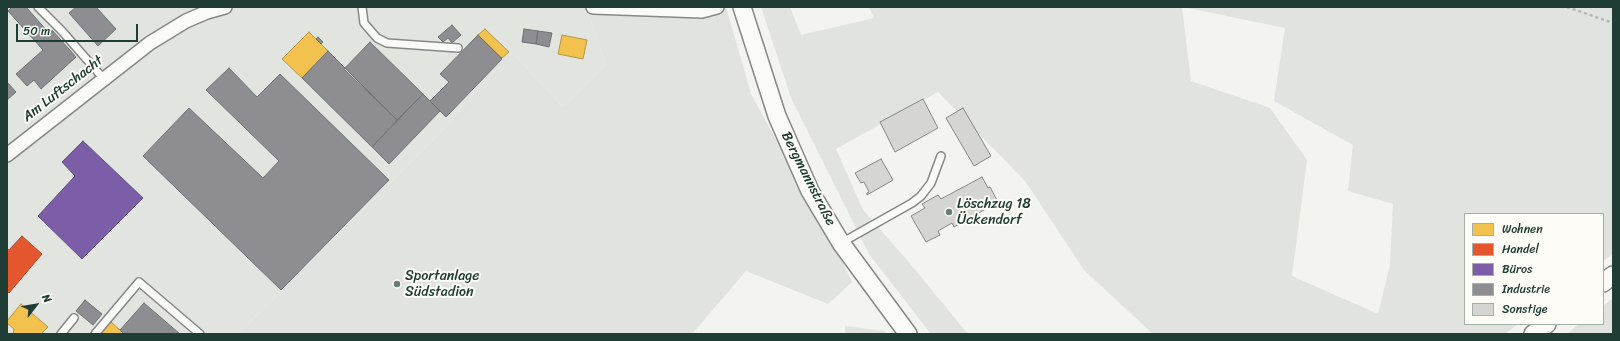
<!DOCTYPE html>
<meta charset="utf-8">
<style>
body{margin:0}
#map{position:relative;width:1620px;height:341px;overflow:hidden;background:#f3f3f0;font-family:Sriracha,sans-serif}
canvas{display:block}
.frame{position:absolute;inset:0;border:8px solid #1f3d34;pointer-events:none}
.legend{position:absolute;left:1464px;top:213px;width:140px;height:112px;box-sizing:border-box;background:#fdfcf7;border:1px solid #a4b0a9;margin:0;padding:5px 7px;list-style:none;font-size:12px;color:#1f3d34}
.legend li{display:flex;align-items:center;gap:8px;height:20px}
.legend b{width:20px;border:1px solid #a4b0a9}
.north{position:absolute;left:16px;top:285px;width:40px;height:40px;-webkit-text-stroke:3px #fdfcf7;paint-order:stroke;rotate:59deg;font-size:11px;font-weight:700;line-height:16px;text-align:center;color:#1f3d34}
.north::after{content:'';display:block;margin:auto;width:14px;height:18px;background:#1f3d34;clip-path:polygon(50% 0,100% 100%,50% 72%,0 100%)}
.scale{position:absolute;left:16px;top:24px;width:122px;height:18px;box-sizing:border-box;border:2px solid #1f3d34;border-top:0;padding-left:5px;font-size:12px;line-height:14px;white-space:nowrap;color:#1f3d34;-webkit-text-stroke:3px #fdfcf7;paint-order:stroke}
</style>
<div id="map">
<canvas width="1620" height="341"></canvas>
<div class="frame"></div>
<ul class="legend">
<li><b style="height:11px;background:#f2c14e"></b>Wohnen</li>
<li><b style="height:11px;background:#e4572e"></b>Handel</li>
<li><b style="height:11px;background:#7b5ea7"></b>Büros</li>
<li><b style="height:11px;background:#8d8d92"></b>Industrie</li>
<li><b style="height:11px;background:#d5d6d3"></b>Sonstige</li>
</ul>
<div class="north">N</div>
<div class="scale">50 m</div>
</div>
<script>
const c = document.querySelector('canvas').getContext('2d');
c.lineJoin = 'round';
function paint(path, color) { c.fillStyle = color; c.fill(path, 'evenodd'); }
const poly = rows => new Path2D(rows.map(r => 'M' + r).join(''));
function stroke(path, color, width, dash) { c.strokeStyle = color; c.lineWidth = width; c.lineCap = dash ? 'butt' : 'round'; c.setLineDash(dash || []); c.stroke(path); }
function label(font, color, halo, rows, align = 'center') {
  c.font = font + ' Sriracha,sans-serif'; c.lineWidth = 4; c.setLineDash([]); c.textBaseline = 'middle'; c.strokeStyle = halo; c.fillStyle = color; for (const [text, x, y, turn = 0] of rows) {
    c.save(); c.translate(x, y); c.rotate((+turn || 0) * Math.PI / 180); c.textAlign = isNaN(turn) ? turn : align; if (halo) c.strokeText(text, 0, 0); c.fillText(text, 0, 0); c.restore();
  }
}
paint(poly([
 [7,7,586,7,606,65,563,107,512,52,437,136,238,334,7,334]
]), '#e2e4e0');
paint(poly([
 [586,7,726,7,751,94,839,255,852,282,828,304,746,271,692,334,238,334,437,136,512,52,563,107,606,65],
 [761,7,790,7,801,35,874,18,869,7,1182,7,1191,81,1270,108,1307,160,1292,276,1378,314,1390,265,1393,204,1348,191,1353,145,1274,101,1285,28,1183,7,1613,7,1613,254,1603,261,1603,214,1465,214,1465,324,1518,324,1505,334,1153,334,1084,270,1025,181,938,92,836,149,863,210,907,260,968,334,931,334,869,254,791,98],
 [1613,298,1613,334,1567,334,1579,324,1603,324,1603,306],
 [845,326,885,331,886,334,845,334]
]), '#e0e3df');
const homes = poly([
 [485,29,509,52,502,58,478,35,485,29],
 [309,32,328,51,302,78,282,59,309,32],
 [562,35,587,40,583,59,558,54,562,35],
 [21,304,48,327,41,334,13,334,14,329,7,323,7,321,21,304],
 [111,322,120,330,124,334,100,334,111,322]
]);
paint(homes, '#f2c14e');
stroke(homes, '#b39946', 1);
const shops = poly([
 [22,236,42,254,9,293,7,291,7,248,9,250,22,236]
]);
paint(shops, '#e4572e');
stroke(shops, '#a94f30', 1);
const offices = poly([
 [83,141,143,198,82,259,38,216,75,176,62,162,83,141]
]);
paint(offices, '#7b5ea7');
stroke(offices, '#5f5484', 1);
const industry = poly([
 [12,7,26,7,49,33,52,30,76,57,41,89,34,80,27,86,16,74,43,50,8,11,12,7],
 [76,7,96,7,116,29,98,46,69,13,76,7],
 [452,25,461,35,452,43,448,38,443,42,438,37,452,25],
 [524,29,538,31,536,44,522,42,524,29],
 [538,31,552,33,549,47,536,44,538,31],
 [478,35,502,59,446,117,430,101,449,82,440,74,478,35],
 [318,37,323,42,321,44,316,39,318,37],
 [370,42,423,94,397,120,344,69,370,42],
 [328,51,397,120,372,147,302,78,328,51],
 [229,68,257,97,280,74,389,180,281,290,143,156,189,108,263,178,279,161,206,90,229,68],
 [7,82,16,92,7,100,7,82],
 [423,94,440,111,389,164,372,147,423,94],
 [85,300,102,314,93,325,76,311,85,300],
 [144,303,180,334,124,334,120,330,144,303]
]);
paint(industry, '#8d8d92');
stroke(industry, '#6c7576', 1);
const building = poly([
 [923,99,938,128,895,152,880,122,923,99],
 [963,108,991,156,974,166,946,118,963,108],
 [881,159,893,180,867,195,867,193,869,192,864,182,861,183,855,173,881,159],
 [982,177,988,188,990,187,998,202,954,227,952,223,938,231,940,235,926,242,911,216,925,208,922,204,938,195,941,199,982,177]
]);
paint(building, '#d5d6d3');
stroke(building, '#848986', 1);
const service = poly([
 [38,7,62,31,103,78],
 [362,7,364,23,377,38,387,43,458,48],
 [841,243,912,203,921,196,931,183,941,156],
 [61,334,74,318],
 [95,334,139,282,200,334]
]);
const minor = poly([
 [593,7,702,11,717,7],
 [7,155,150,43,186,21,207,12,225,7]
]);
const tertiary = poly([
 [742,7,777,116,810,191,841,243,908,334],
 [1603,283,1613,275],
 [1533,334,1547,324]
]);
stroke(service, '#848986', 10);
stroke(minor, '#848986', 16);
stroke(tertiary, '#848986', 20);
stroke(poly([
 [1567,7,1613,23]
]), '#b3b7b4', 2.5, [3, 3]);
stroke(service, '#fafaf8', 7);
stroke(minor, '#fafaf8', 13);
stroke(tertiary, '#fafaf8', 17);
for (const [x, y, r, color] of [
 [949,212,4,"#697d76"],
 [397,284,4,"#697d76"]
]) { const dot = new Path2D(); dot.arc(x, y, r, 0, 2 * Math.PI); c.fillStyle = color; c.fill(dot); stroke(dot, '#fdfcf7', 1.5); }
label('14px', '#1f3d34', '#fdfcf7', [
 ["Am Luftschacht",63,89,-38],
 ["Bergmannstraße",808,179,63]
]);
label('14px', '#1f3d34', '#fdfcf7', [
 ["Löschzug 18",957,204],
 ["Ückendorf",957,220],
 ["Sportanlage",405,276],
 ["Südstadion",405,292]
], 'left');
</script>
